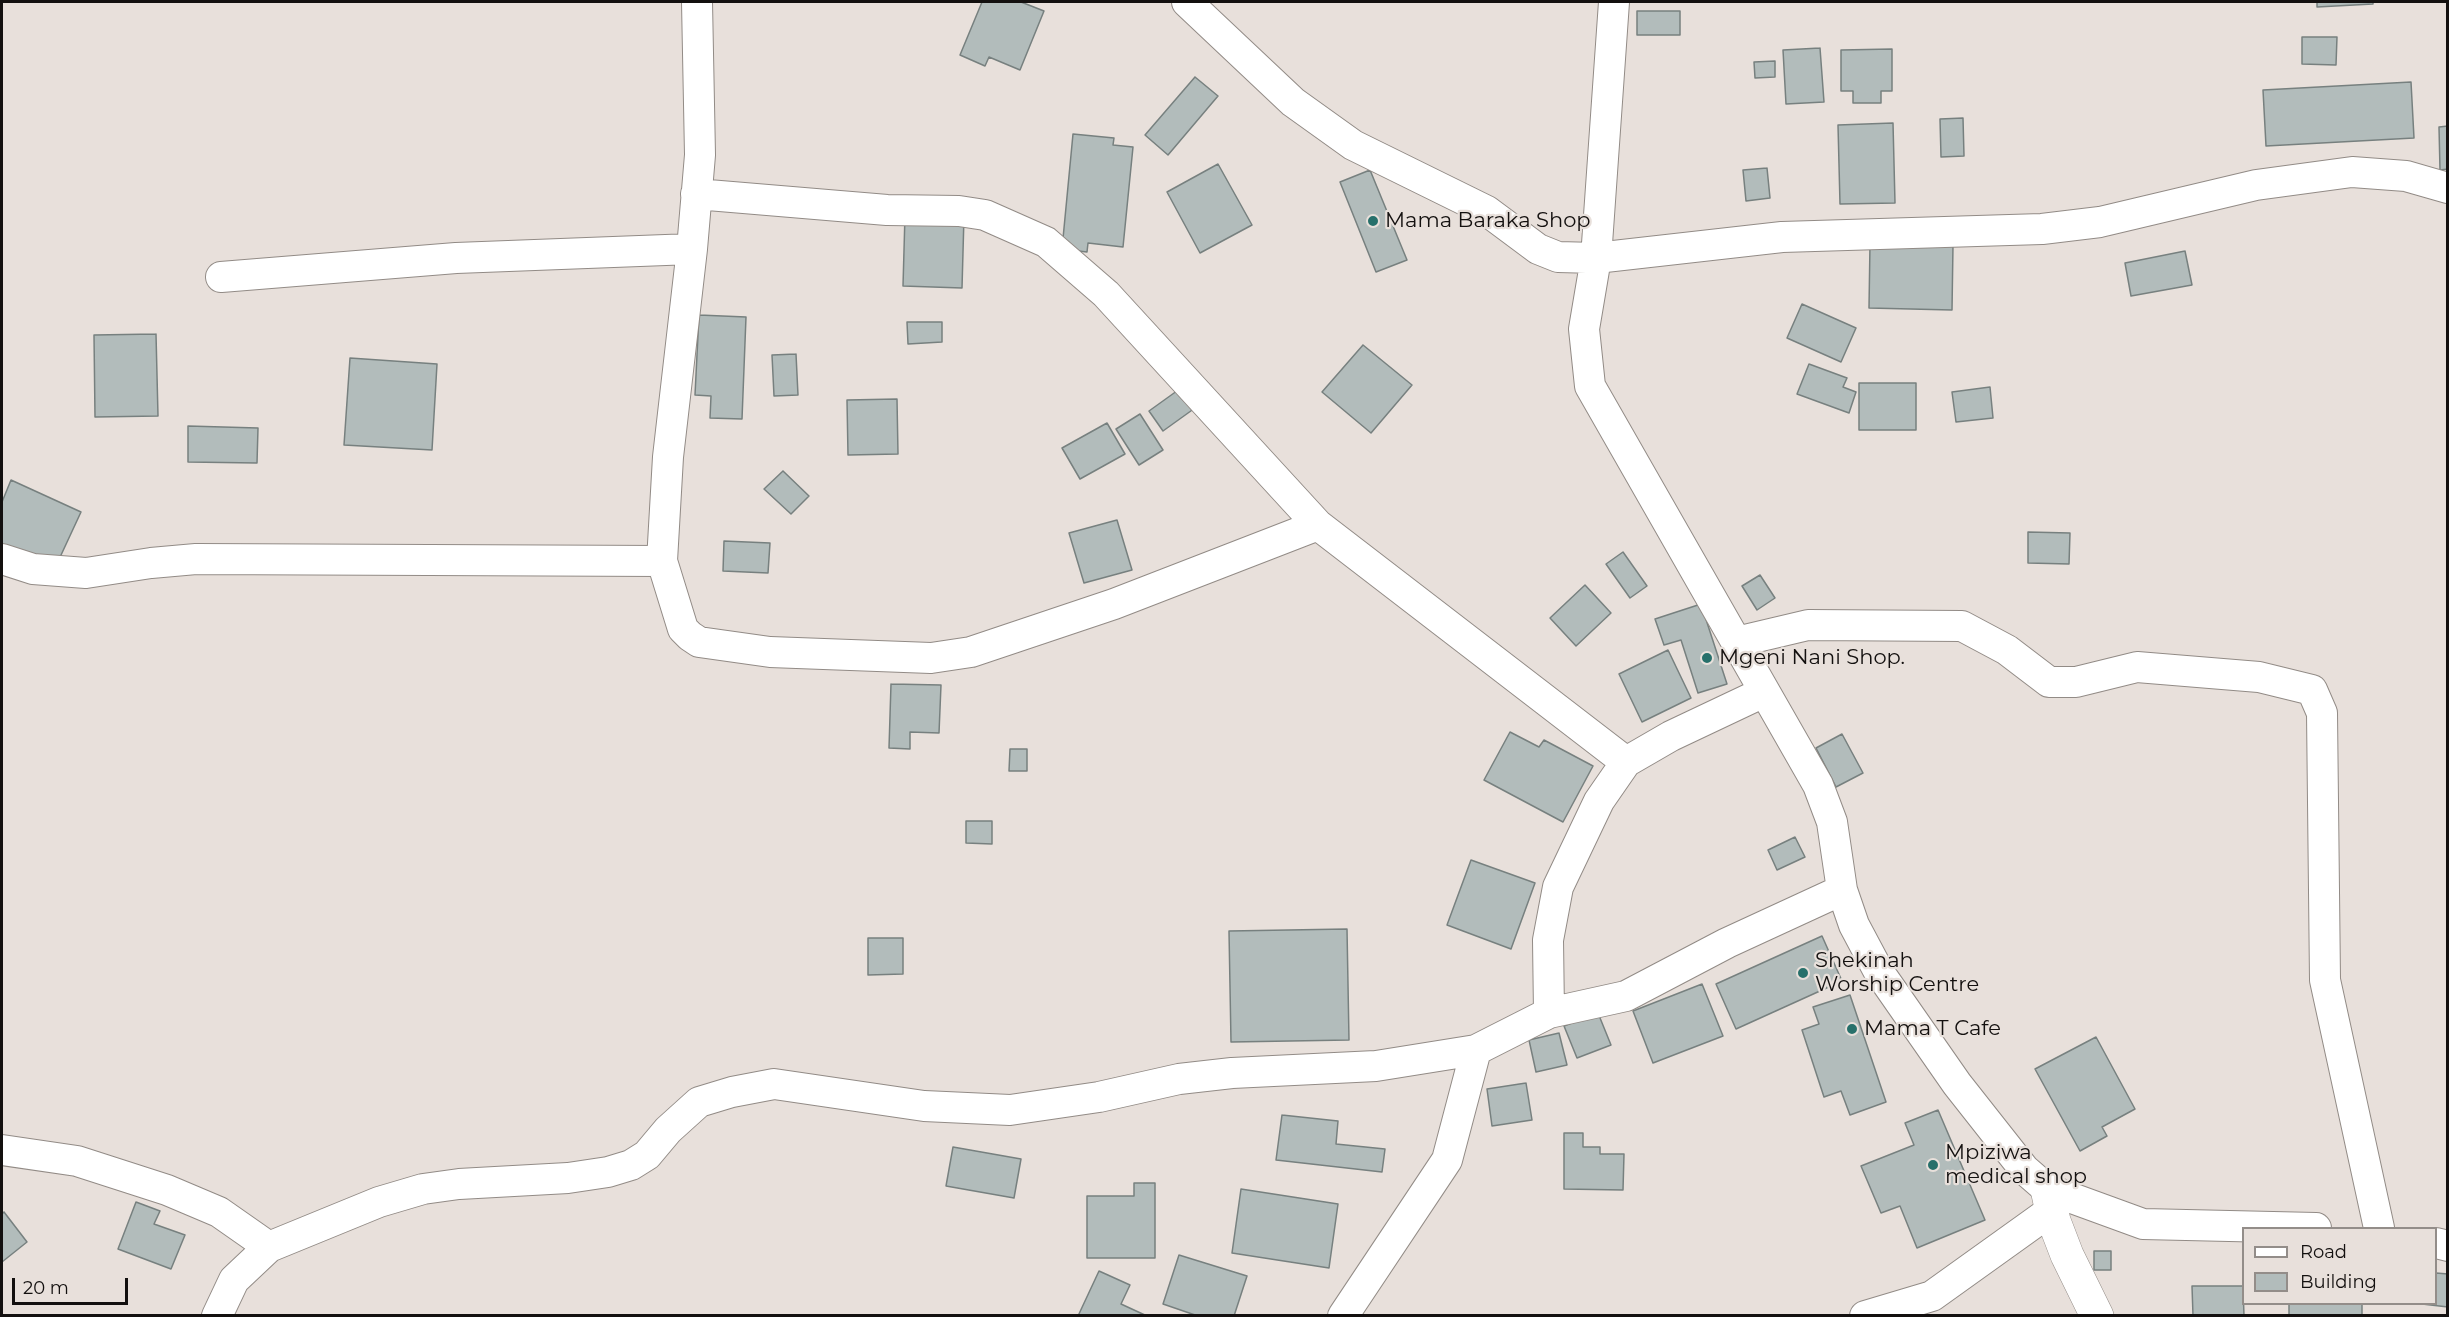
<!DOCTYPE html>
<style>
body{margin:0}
#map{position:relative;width:2449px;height:1317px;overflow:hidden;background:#e8e0db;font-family:Montserrat,sans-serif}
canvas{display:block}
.frame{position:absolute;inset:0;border:3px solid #13100f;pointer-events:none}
.legend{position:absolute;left:2242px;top:1227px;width:195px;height:78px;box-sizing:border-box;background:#e8e0db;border:2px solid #938d89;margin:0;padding:8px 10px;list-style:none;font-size:18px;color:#13100f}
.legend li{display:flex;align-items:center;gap:12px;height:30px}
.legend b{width:30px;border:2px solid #938d89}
.scale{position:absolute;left:12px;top:1278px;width:116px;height:27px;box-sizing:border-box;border:3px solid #13100f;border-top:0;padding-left:8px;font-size:18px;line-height:21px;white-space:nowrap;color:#13100f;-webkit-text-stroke:4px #e8e0db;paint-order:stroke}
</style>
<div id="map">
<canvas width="2449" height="1317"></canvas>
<div class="frame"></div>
<ul class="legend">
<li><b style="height:8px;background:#fff"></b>Road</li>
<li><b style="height:16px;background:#b2bcbb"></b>Building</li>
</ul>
<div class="scale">20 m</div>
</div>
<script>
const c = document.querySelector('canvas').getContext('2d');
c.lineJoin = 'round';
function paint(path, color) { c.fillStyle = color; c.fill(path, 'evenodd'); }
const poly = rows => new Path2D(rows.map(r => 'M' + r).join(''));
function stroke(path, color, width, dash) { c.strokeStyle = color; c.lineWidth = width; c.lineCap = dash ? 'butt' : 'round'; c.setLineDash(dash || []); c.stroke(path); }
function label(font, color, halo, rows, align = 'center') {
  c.font = font + ' Montserrat,sans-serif'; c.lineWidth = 4.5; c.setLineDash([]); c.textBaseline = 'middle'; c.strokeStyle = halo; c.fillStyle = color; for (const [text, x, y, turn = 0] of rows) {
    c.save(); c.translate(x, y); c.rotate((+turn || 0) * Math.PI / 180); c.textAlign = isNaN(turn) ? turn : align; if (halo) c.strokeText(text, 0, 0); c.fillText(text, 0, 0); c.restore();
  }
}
const building = poly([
 [982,2,1021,2,1044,11,1020,70,989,57,985,66,960,55,982,2],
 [2317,2,2373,2,2373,4,2317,7,2317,2],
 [1637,11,1680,11,1680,35,1637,35,1637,11],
 [2302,37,2337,37,2336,65,2302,64,2302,37],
 [1820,48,1824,102,1786,104,1783,50,1820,48],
 [1892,49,1892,91,1881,91,1881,103,1853,103,1853,91,1841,91,1841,50,1892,49],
 [1775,61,1775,77,1755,78,1754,62,1775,61],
 [1195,77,1218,96,1168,155,1145,135,1195,77],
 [2411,82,2414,138,2266,146,2263,90,2411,82],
 [1963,118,1964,156,1941,157,1940,119,1963,118],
 [1893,123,1895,203,1840,204,1838,125,1893,123],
 [2448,126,2448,169,2440,170,2439,127,2448,126],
 [1073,134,1114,138,1113,145,1133,147,1123,247,1088,243,1087,252,1062,249,1073,134],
 [1218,164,1252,225,1200,253,1167,192,1218,164],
 [1767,168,1770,198,1746,201,1743,170,1767,168],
 [1370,170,1407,260,1376,272,1340,182,1370,170],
 [905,215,964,216,962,288,903,286,905,215],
 [1870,244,1953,245,1952,310,1869,308,1870,244],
 [2185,251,2192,285,2131,296,2125,263,2185,251],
 [1802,304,1856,328,1841,362,1787,338,1802,304],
 [699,315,746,317,742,419,710,418,711,396,695,395,699,315],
 [907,322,942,322,942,342,908,344,907,322],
 [156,334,158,416,95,417,94,335,156,334],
 [1363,345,1412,385,1371,433,1322,392,1363,345],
 [796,354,798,395,774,396,772,355,796,354],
 [350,358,437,364,432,450,344,445,350,358],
 [1809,364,1847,378,1843,387,1856,392,1849,413,1797,394,1809,364],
 [1859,383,1916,383,1916,430,1859,430,1859,383],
 [1990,387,1993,418,1956,422,1952,392,1990,387],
 [1181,388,1195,408,1163,431,1149,411,1181,388],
 [897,399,898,454,848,455,847,400,897,399],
 [1140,414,1163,450,1139,465,1116,429,1140,414],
 [1107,423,1125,454,1080,479,1062,448,1107,423],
 [188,426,258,428,257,463,188,462,188,426],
 [783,471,809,496,791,514,764,489,783,471],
 [11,480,81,512,55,568,2,544,2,502,11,480],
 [1117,520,1132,570,1084,583,1069,533,1117,520],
 [2028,532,2070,533,2069,564,2028,563,2028,532],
 [724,541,770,543,768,573,723,571,724,541],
 [1623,552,1647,586,1630,598,1606,564,1623,552],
 [1760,575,1775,598,1757,610,1742,586,1760,575],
 [1585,585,1611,613,1576,646,1550,618,1585,585],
 [1701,604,1727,684,1698,693,1681,640,1664,645,1655,619,1701,604],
 [1668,650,1691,698,1642,722,1619,674,1668,650],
 [891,684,941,685,939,733,910,732,910,749,889,748,891,684],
 [1510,732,1539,747,1544,740,1593,766,1563,822,1484,780,1510,732],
 [1842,734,1863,773,1836,787,1816,748,1842,734],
 [1010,749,1027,749,1027,771,1009,771,1010,749],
 [966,821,992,821,992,844,966,843,966,821],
 [1795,837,1805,857,1777,870,1768,850,1795,837],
 [1471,860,1535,883,1511,949,1447,925,1471,860],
 [1347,929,1349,1040,1231,1042,1229,931,1347,929],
 [1822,936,1842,981,1736,1029,1716,984,1822,936],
 [868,938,903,938,903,974,868,975,868,938],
 [1702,984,1723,1036,1653,1063,1633,1011,1702,984],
 [1850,995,1886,1102,1850,1115,1841,1091,1824,1097,1802,1030,1819,1024,1813,1007,1850,995],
 [1598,1013,1611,1045,1577,1058,1564,1026,1598,1013],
 [1559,1033,1567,1065,1536,1072,1529,1040,1559,1033],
 [2096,1037,2135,1109,2102,1127,2107,1136,2080,1151,2035,1069,2096,1037],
 [1526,1083,1532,1120,1492,1126,1487,1089,1526,1083],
 [1938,1110,1985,1220,1917,1248,1900,1206,1881,1213,1861,1166,1914,1145,1905,1123,1938,1110],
 [1282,1115,1338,1121,1336,1144,1385,1149,1382,1172,1276,1160,1282,1115],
 [1564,1133,1583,1133,1583,1147,1600,1147,1600,1154,1624,1154,1623,1190,1564,1189,1564,1133],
 [953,1147,1021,1159,1014,1198,946,1186,953,1147],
 [1134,1183,1155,1183,1155,1258,1087,1258,1087,1196,1134,1196,1134,1183],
 [1241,1189,1338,1204,1329,1268,1232,1253,1241,1189],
 [136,1202,160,1211,154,1224,185,1235,171,1269,118,1249,136,1202],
 [4,1212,27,1242,2,1262,2,1214,4,1212],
 [2094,1251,2111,1251,2111,1270,2094,1270,2094,1251],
 [1179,1255,1247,1276,1234,1316,1198,1316,1163,1304,1179,1255],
 [1099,1271,1130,1285,1121,1304,1147,1316,1078,1316,1099,1271],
 [2436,1273,2448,1274,2448,1307,2422,1304,2436,1304,2436,1273],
 [2192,1286,2243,1286,2244,1316,2193,1316,2192,1286],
 [2289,1304,2362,1304,2362,1316,2289,1316,2289,1304]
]);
paint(building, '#b2bcbb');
stroke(building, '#77807f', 1.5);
const minor = poly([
 [697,2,700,155,692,249,668,457,662,561,683,629,690,636,699,642,770,652,931,658,971,652,1114,604,1318,525],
 [1187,2,1293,102,1353,145,1487,211,1538,249,1558,257,1596,258,1782,237,2042,229,2100,222,2256,185,2352,172,2406,176,2448,188],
 [1614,2,1596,258,1584,329,1590,386,1818,785,1832,822,1842,890,1854,925,1879,972,1957,1084,2024,1169,2047,1189,2143,1224,2316,1228],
 [696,194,887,210,959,211,985,215,1046,242,1106,294,1318,525,1626,762],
 [221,277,456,258,692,249],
 [2,559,33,569,86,573,151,563,196,559,662,561],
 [1736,642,1808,625,1962,626,2007,650,2049,682,2076,682,2137,667,2259,677,2312,690,2322,713,2325,980,2379,1228],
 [1549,1013,1548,940,1558,887,1599,801,1626,762,1671,736,1764,692],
 [2,1150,77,1161,167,1190,219,1212,269,1247],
 [2436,1243,2448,1246],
 [217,1316,234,1280,269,1247,379,1202,423,1189,459,1184,568,1178,608,1172,631,1165,647,1155,668,1130,699,1102,732,1092,774,1084,924,1106,1010,1110,1099,1097,1179,1079,1232,1073,1376,1066,1476,1050,1549,1013,1626,996,1727,943,1842,890],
 [1343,1316,1447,1160,1476,1050],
 [1865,1316,1932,1296,2052,1210]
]);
const tertiary = poly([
 [2047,1189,2054,1221,2067,1255,2097,1316]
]);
stroke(minor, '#928b86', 32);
stroke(tertiary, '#928b86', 34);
stroke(minor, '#fff', 30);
stroke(tertiary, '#fff', 33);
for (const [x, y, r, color] of [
 [1373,221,6,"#27706b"],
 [1707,658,6,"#27706b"],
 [1803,973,6,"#27706b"],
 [1852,1029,6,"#27706b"],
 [1933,1165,6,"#27706b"]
]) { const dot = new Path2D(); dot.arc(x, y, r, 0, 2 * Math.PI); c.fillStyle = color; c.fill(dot); stroke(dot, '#e8e0db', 2); }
label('21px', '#13100f', '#e8e0db', [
 ["Mama Baraka Shop",1385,221],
 ["Mgeni Nani Shop.",1719,658],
 ["Shekinah",1815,961],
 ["Worship Centre",1815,985],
 ["Mama T Cafe",1864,1029],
 ["Mpiziwa",1945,1153],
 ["medical shop",1945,1177]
], 'left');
</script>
